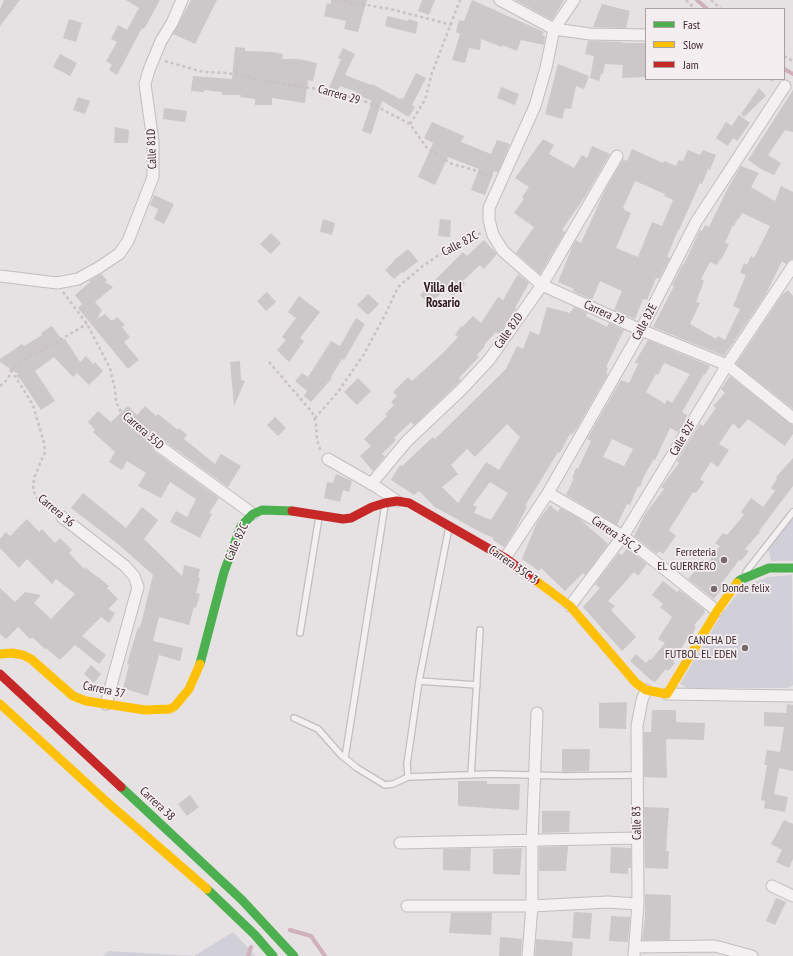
<!DOCTYPE html>
<style>
body{margin:0}
#map{position:relative;width:793px;height:956px;overflow:hidden;background:#e6e1e2;font-family:"PT Sans Narrow",sans-serif}
canvas{display:block}
.legend{position:absolute;left:645px;top:8px;width:140px;height:72px;box-sizing:border-box;background:#f5eef0;border:1px solid #ac9fa2;margin:0;padding:5px 7px;list-style:none;font-size:12px;color:#3e282d}
.legend li{display:flex;align-items:center;gap:8px;height:20px}
.legend b{width:20px;border:1px solid #ac9fa2}
</style>
<div id="map">
<canvas width="793" height="956"></canvas>
<ul class="legend">
<li><b style="height:5px;background:#4caf50"></b>Fast</li>
<li><b style="height:5px;background:#ffc107"></b>Slow</li>
<li><b style="height:5px;background:#c62828"></b>Jam</li>
</ul>
</div>
<script>
const c = document.querySelector('canvas').getContext('2d');
c.lineJoin = 'round';
function paint(path, color) { c.fillStyle = color; c.fill(path, 'evenodd'); }
const poly = rows => new Path2D(rows.map(r => 'M' + r).join(''));
function stroke(path, color, width, dash) { c.strokeStyle = color; c.lineWidth = width; c.lineCap = dash ? 'butt' : 'round'; c.setLineDash(dash || []); c.stroke(path); }
function label(font, color, halo, rows, align = 'center') {
  c.font = font + ' "PT Sans Narrow",sans-serif'; c.lineWidth = 3.5; c.setLineDash([]); c.textBaseline = 'middle'; c.strokeStyle = halo; c.fillStyle = color; for (const [text, x, y, turn = 0] of rows) {
    c.save(); c.translate(x, y); c.rotate((+turn || 0) * Math.PI / 180); c.textAlign = isNaN(turn) ? turn : align; if (halo) c.strokeText(text, 0, 0); c.fillText(text, 0, 0); c.restore();
  }
}
paint(poly([
 [793,513,793,561,771,561,768,549],
 [792,575,793,685,787,688,687,688,680,684,721,615,739,592,750,584,768,577],
 [233,932,256,956,103,956,109,951,194,956]
]), '#d1d0d9');
stroke(poly([
 [697,0,707,9],
 [784,69,793,74],
 [290,930,311,936,325,956],
 [248,956,251,947]
]), '#d0b0bb', 4);
paint(poly([
 [4,0,20,0,0,26,0,9],
 [126,0,160,0,144,29,142,28,117,75,109,70,112,65,106,61,117,42,111,39,118,25,127,30,139,8],
 [191,0,217,0,195,44,173,34],
 [331,0,367,0,358,32,344,29,346,21,324,16,327,3,331,4],
 [422,0,435,0,429,15,418,11],
 [472,0,544,32,542,35,545,36,544,45,521,40,517,51,503,45,502,47,481,39,480,50,469,48,465,63,452,60,460,34,456,32,459,20,464,21],
 [515,0,564,0,552,20],
 [602,4,630,11,626,28,593,27],
 [387,16,408,21,409,19,418,22,416,34,385,26],
 [69,19,82,23,76,42,63,38],
 [588,41,623,42,622,43,646,43,646,77,622,78,623,65,605,64,603,74,601,74,599,81,590,78,594,56,585,54],
 [235,47,245,48,245,51,272,52,283,54,282,59,299,59,317,63,313,81,308,80,305,103,272,98,272,105,255,105,255,99,240,97,241,95,222,95,222,92,204,90,204,92,191,91,193,76,232,79],
 [343,48,355,54,345,75,371,85,372,84,400,99,401,98,403,99,416,73,426,78,412,105,415,107,409,117,382,101,371,134,362,131,372,101,356,94,357,92,340,86,337,91,329,88,341,59,338,58],
 [60,54,77,63,70,76,53,67],
 [558,64,589,76,584,89,576,86,571,109,565,108,562,119,545,114],
 [501,87,519,94,515,105,497,98],
 [759,88,766,96,744,117,741,114],
 [793,90,793,132,785,130,768,155,781,163,774,175,761,169,748,160],
 [78,97,90,101,85,114,73,110],
 [164,108,187,111,185,122,163,119],
 [739,115,750,123,737,141,733,138,728,146,716,138,726,122,732,126],
 [432,122,464,136,461,142,491,154,497,140,510,144,498,172,494,171,485,195,471,190,479,169,448,157,435,185,418,177,433,143,424,138],
 [115,127,129,130,128,143,114,143],
 [543,139,554,145,549,154,574,168,582,155,587,158,592,146,610,154,586,195,562,230,565,232,540,274,516,253,534,227,514,213,524,199,522,197,529,187,515,178],
 [632,149,663,163,664,161,676,166,679,160,683,161,688,150,700,155,703,150,716,155,710,170,708,169,702,184,700,183,679,230,678,230,667,257,670,258,659,279,656,278,647,300,643,299,635,319,614,310,622,291,600,281,592,300,573,291,574,289,558,282,573,245,576,240,581,243,604,192,623,159,627,161],
 [635,181,665,194,664,196,673,200,662,226,652,222,638,257,616,248,631,213,624,210,625,209,623,208],
 [741,166,759,173,751,187,775,201,781,186,793,192,793,259,790,260,786,264,782,261,766,294,724,356,653,327,674,286,672,285,683,264,684,264,700,230,702,231,705,225,709,227,728,188],
 [742,213,770,226,754,258,751,256,747,265,744,263,740,273,746,275,733,306,740,309,725,340,718,336,716,339,690,324,700,303,696,302,704,281,701,279,710,262,717,265,720,259,721,260,729,244,725,243,733,225,734,226,738,218,739,219],
 [154,195,174,204,164,224,154,219,158,209,150,205],
 [323,219,335,223,332,235,320,232],
 [440,219,451,220,450,237,438,236],
 [271,233,281,243,271,254,260,244],
 [484,240,497,254,484,269,480,265,463,281,465,284,453,296,446,289,429,304,420,295,463,252,467,256],
 [408,249,418,261,403,273,402,272,394,279,385,270,394,261,393,261],
 [101,274,107,280,105,282,113,287,95,302,102,310,97,319,105,314,112,321,117,317,125,325,122,327,130,337,124,342,139,360,128,369,78,308,82,304,75,295,90,282,89,281],
 [518,274,529,283,515,308,516,309,499,334,496,332,484,345,485,346,477,355,479,357,459,378,461,380,456,385,414,425,411,422,394,438,396,440,382,454,385,456,373,471,360,456,371,446,364,439,387,416,385,414,394,405,391,402,397,396,393,392,408,377,412,381,443,353,458,337,455,335,461,326,462,327,473,316,481,323,498,297,503,300],
 [788,290,793,296,793,409,736,364,782,295],
 [267,292,276,302,266,311,257,301],
 [368,294,379,304,368,315,357,305],
 [299,296,320,312,300,338,304,341,289,362,277,350,286,340,282,337,296,318,288,312],
 [547,307,570,313,574,307,587,313,586,316,607,327,609,323,624,330,606,367,608,368,606,373,608,374,574,433,573,432,572,435,570,434,560,453,558,452,525,506,527,507,515,530,504,547,493,540,494,538,482,533,435,507,419,491,414,495,391,480,400,465,402,466,433,437,435,439,506,369,517,346,523,349,530,331,539,335],
 [507,424,520,437,499,470,486,462,458,503,442,487,458,474,451,465,467,449,475,457],
 [490,482,508,493,491,520,474,513,477,507,473,505],
 [356,318,365,324,344,360,342,359,331,377,332,378,311,402,304,396,307,391,295,381,302,373,308,377,331,341,340,346],
 [52,326,62,340,65,339,80,362,86,356,93,364,95,362,103,371,89,385,77,373,73,377,54,357,35,371,55,401,41,410,21,380,16,376,18,374,0,362,0,359,22,344,24,346,42,335,41,333],
 [648,340,710,366,705,375,704,374,682,412,687,415,683,425,678,432,670,428,655,460,654,459,644,476,640,487,638,486,630,505,627,504,617,525,566,495,574,478,572,478,576,468,578,469,591,441,587,439,621,380,629,383,638,364,635,362],
 [664,363,690,374,672,403,667,400,665,404,646,392,656,374,658,375],
 [612,439,633,449,624,466,603,457],
 [240,361,241,380,245,381,234,406,230,362],
 [730,376,789,423,793,425,793,434,785,446,748,419,739,429,733,423,719,444,729,450,718,467,711,462,700,479,704,482,696,493,693,492,669,530,676,536,663,554,659,551,657,554,634,536,645,514,664,489,661,487,679,463,677,461,700,424,703,426,716,408,713,406,725,393,721,389],
 [358,378,371,391,357,405,344,392],
 [128,406,137,415,145,406,156,416,158,414,178,430,179,428,187,435,184,439,215,464,221,454,241,466,228,487,163,440,157,440,153,442,152,448,155,452,219,498,209,513,212,514,200,538,170,522,176,511,187,517,196,499,170,482,161,498,138,486,146,473,127,461,122,470,109,462,115,452,93,432,95,430,88,422,98,411,111,422],
 [275,417,286,428,278,436,267,425],
 [793,458,793,486,759,531,760,532,745,549,749,551,741,561,739,560,728,575,721,584,724,586,714,599,688,579,700,565,703,569,720,546,715,543,723,533,727,535,744,515,741,512,751,498,763,507,775,491,771,488,777,479,776,477],
 [336,474,352,481,349,492,343,490,340,502,324,498,327,482,333,483],
 [83,493,126,528,142,507,158,520,144,539,182,576,184,565,200,569,198,578,200,578,196,593,200,594,196,608,194,607,189,625,159,617,153,641,183,648,180,661,159,655,148,696,123,688,129,665,127,664,131,650,138,627,140,628,153,575,118,544,71,508],
 [550,505,558,512,560,508,580,519,608,544,585,575,583,573,565,591,541,568,539,571,522,559,537,522],
 [27,519,39,532,42,529,55,543,60,538,72,550,69,553,84,569,85,567,97,577,97,576,109,586,107,588,118,599,108,609,115,613,109,623,101,617,82,636,106,655,99,664,75,645,60,660,46,648,45,649,32,637,30,639,18,627,6,639,0,634,0,588,15,602,25,592,41,595,34,603,51,619,75,594,56,579,52,584,27,559,19,568,0,548,0,539,6,532,10,536],
 [627,548,647,564,638,576,634,572,608,601,615,606,611,610,636,637,622,651,583,607,600,588,595,584,619,553,622,555],
 [663,581,677,592,679,590,705,610,704,611,705,613,694,625,696,627,691,637,689,636,673,662,675,663,668,671,666,669,655,682,652,681,630,661,636,654,646,663,649,659,651,660,665,643,658,639,672,617,660,607,663,604,652,595],
 [91,665,101,674,94,683,84,674],
 [627,702,626,729,599,728,599,703],
 [787,704,793,705,793,771,779,768,774,794,788,797,785,812,764,808,765,801,761,800,767,765,764,765,767,750,780,752,784,727,764,726,764,712,786,713],
 [652,710,676,710,676,722,705,723,704,740,666,739,667,778,644,777,644,732,651,732],
 [562,749,590,749,589,771,562,772],
 [458,781,487,781,487,784,520,784,519,810,458,806],
 [190,795,199,807,187,816,178,804],
 [644,807,669,808,666,851,669,851,668,869,645,868],
 [542,811,570,811,569,832,542,833],
 [784,820,793,824,793,859,789,868,776,862,782,850,771,844],
 [568,846,566,871,539,871,539,847],
 [611,847,631,848,631,868,628,868,628,874,610,873],
 [471,848,470,871,443,870,443,849],
 [522,848,520,875,493,874,493,849],
 [645,894,671,895,670,940,642,940,645,918],
 [776,898,786,902,775,925,766,921],
 [574,912,592,913,590,939,572,938],
 [451,913,492,913,491,935,449,933],
 [611,916,630,917,628,942,609,941],
 [500,937,522,939,521,956,499,956],
 [536,939,573,942,572,956,535,956]
]), '#ccc7c9');
const lane = poly([
 [746,572,793,512],
 [300,633,319,517],
 [419,681,477,685],
 [294,718,318,729,341,755,357,768,385,785,393,784,408,777,492,774,565,776,636,775],
 [345,758,385,505],
 [471,775,480,630],
 [408,777,407,764,419,681,449,527]
]);
const street = poly([
 [500,0,554,29,590,34,646,35],
 [574,0,554,29,546,68,535,106,489,208,489,220,493,235,503,251,542,285,641,330,727,365,793,418],
 [0,276,57,283,78,279,98,268,119,254,128,241,153,177,153,141,145,84,149,70,161,41,172,23,182,0],
 [159,446,253,514],
 [328,459,375,486,397,501],
 [371,484,407,441,461,390,489,360,542,285,617,156],
 [548,493,623,536,717,611],
 [62,517,125,566,134,576,138,587,106,704],
 [505,558,548,493,641,330,696,222,785,86],
 [570,606,625,533,727,365,793,266],
 [667,694,793,696],
 [400,843,637,838],
 [772,886,793,896],
 [407,906,532,906,607,902,638,904],
 [635,947,715,946,752,956],
 [528,956,532,906,532,841,537,713],
 [634,956,638,904,637,726,642,700,646,690]
]);
stroke(lane, '#c2bdbe', 8);
stroke(street, '#c2bdbe', 13);
stroke(poly([
 [338,0,390,9,452,25],
 [686,0,695,9],
 [711,0,721,9],
 [784,56,793,61],
 [165,61,203,72,228,73,265,81,331,91,372,104,410,124,426,147,452,164,474,170,492,177],
 [771,79,776,82],
 [410,124,425,100,432,73,460,0],
 [63,292,87,324,110,368,115,389,116,402,123,416,151,440],
 [269,362,312,412,316,423,317,440,321,452],
 [11,370,33,405,44,443,45,452,34,478,33,490,37,498,53,511],
 [0,386,8,379,11,370,26,358,53,344,87,324],
 [315,418,338,392,364,354,386,313,398,287,423,266,439,255,481,233]
]), '#c8c2c4', 2.5, [3, 3]);
stroke(lane, '#f2f0f0', 5.5);
stroke(street, '#f2f0f0', 11);
stroke(poly([
 [737,583,740,580,769,568,793,568],
 [200,664,224,572,241,526,253,514,262,510,292,511],
 [121,787,242,900,294,956],
 [207,889,255,935,273,956]
]), '#4caf50', 9);
stroke(poly([
 [535,580,570,606,636,683,646,690,667,694,717,611,737,583],
 [0,654,12,653,23,655,31,659,73,696,86,701,145,710,170,709,175,706,189,689,200,664],
 [0,704,108,803,207,889]
]), '#ffc107', 9);
stroke(poly([
 [292,511,343,519,351,518,372,507,385,503,397,501,409,503,505,558,535,580],
 [0,674,121,787]
]), '#c62828', 9);
for (const [x, y, r, color] of [
 [724,560,4,"#79696c"],
 [714,589,4,"#79696c"],
 [745,648,4,"#79696c"]
]) { const dot = new Path2D(); dot.arc(x, y, r, 0, 2 * Math.PI); c.fillStyle = color; c.fill(dot); stroke(dot, '#f5eef0', 1.5); }
label('12px', '#3e282d', '#f5eef0', [
 ["Carrera 29",339,95,16],
 ["Calle 81D",152,149,-92],
 ["Calle 82C",460,244,-28],
 ["Carrera 29",604,313,24],
 ["Calle 82E",645,322,-62],
 ["Calle 82D",509,331,-55],
 ["Carrera 35D",143,431,41],
 ["Calle 82F",683,438,-59],
 ["Carrera 36",56,511,40],
 ["Carrera 35C 2",616,535,34],
 ["Calle 82C",237,542,-66],
 ["Carrera 35C 3",513,565,35],
 ["Carrera 37",104,690,12],
 ["Carrera 38",157,804,43],
 ["Calle 83",637,823,-91]
]);
label('12px', '#3e282d', '#f5eef0', [
 ["Ferreteria",716,553],
 ["EL GUERRERO",716,567],
 ["Donde felix",722,589,"left"],
 ["CANCHA DE",737,641],
 ["FUTBOL EL EDEN",737,655]
], 'right');
label('bold 13px', '#2f1a1e', '#f5eef0', [
 ["Villa del",443,288],
 ["Rosario",443,303]
]);
</script>
